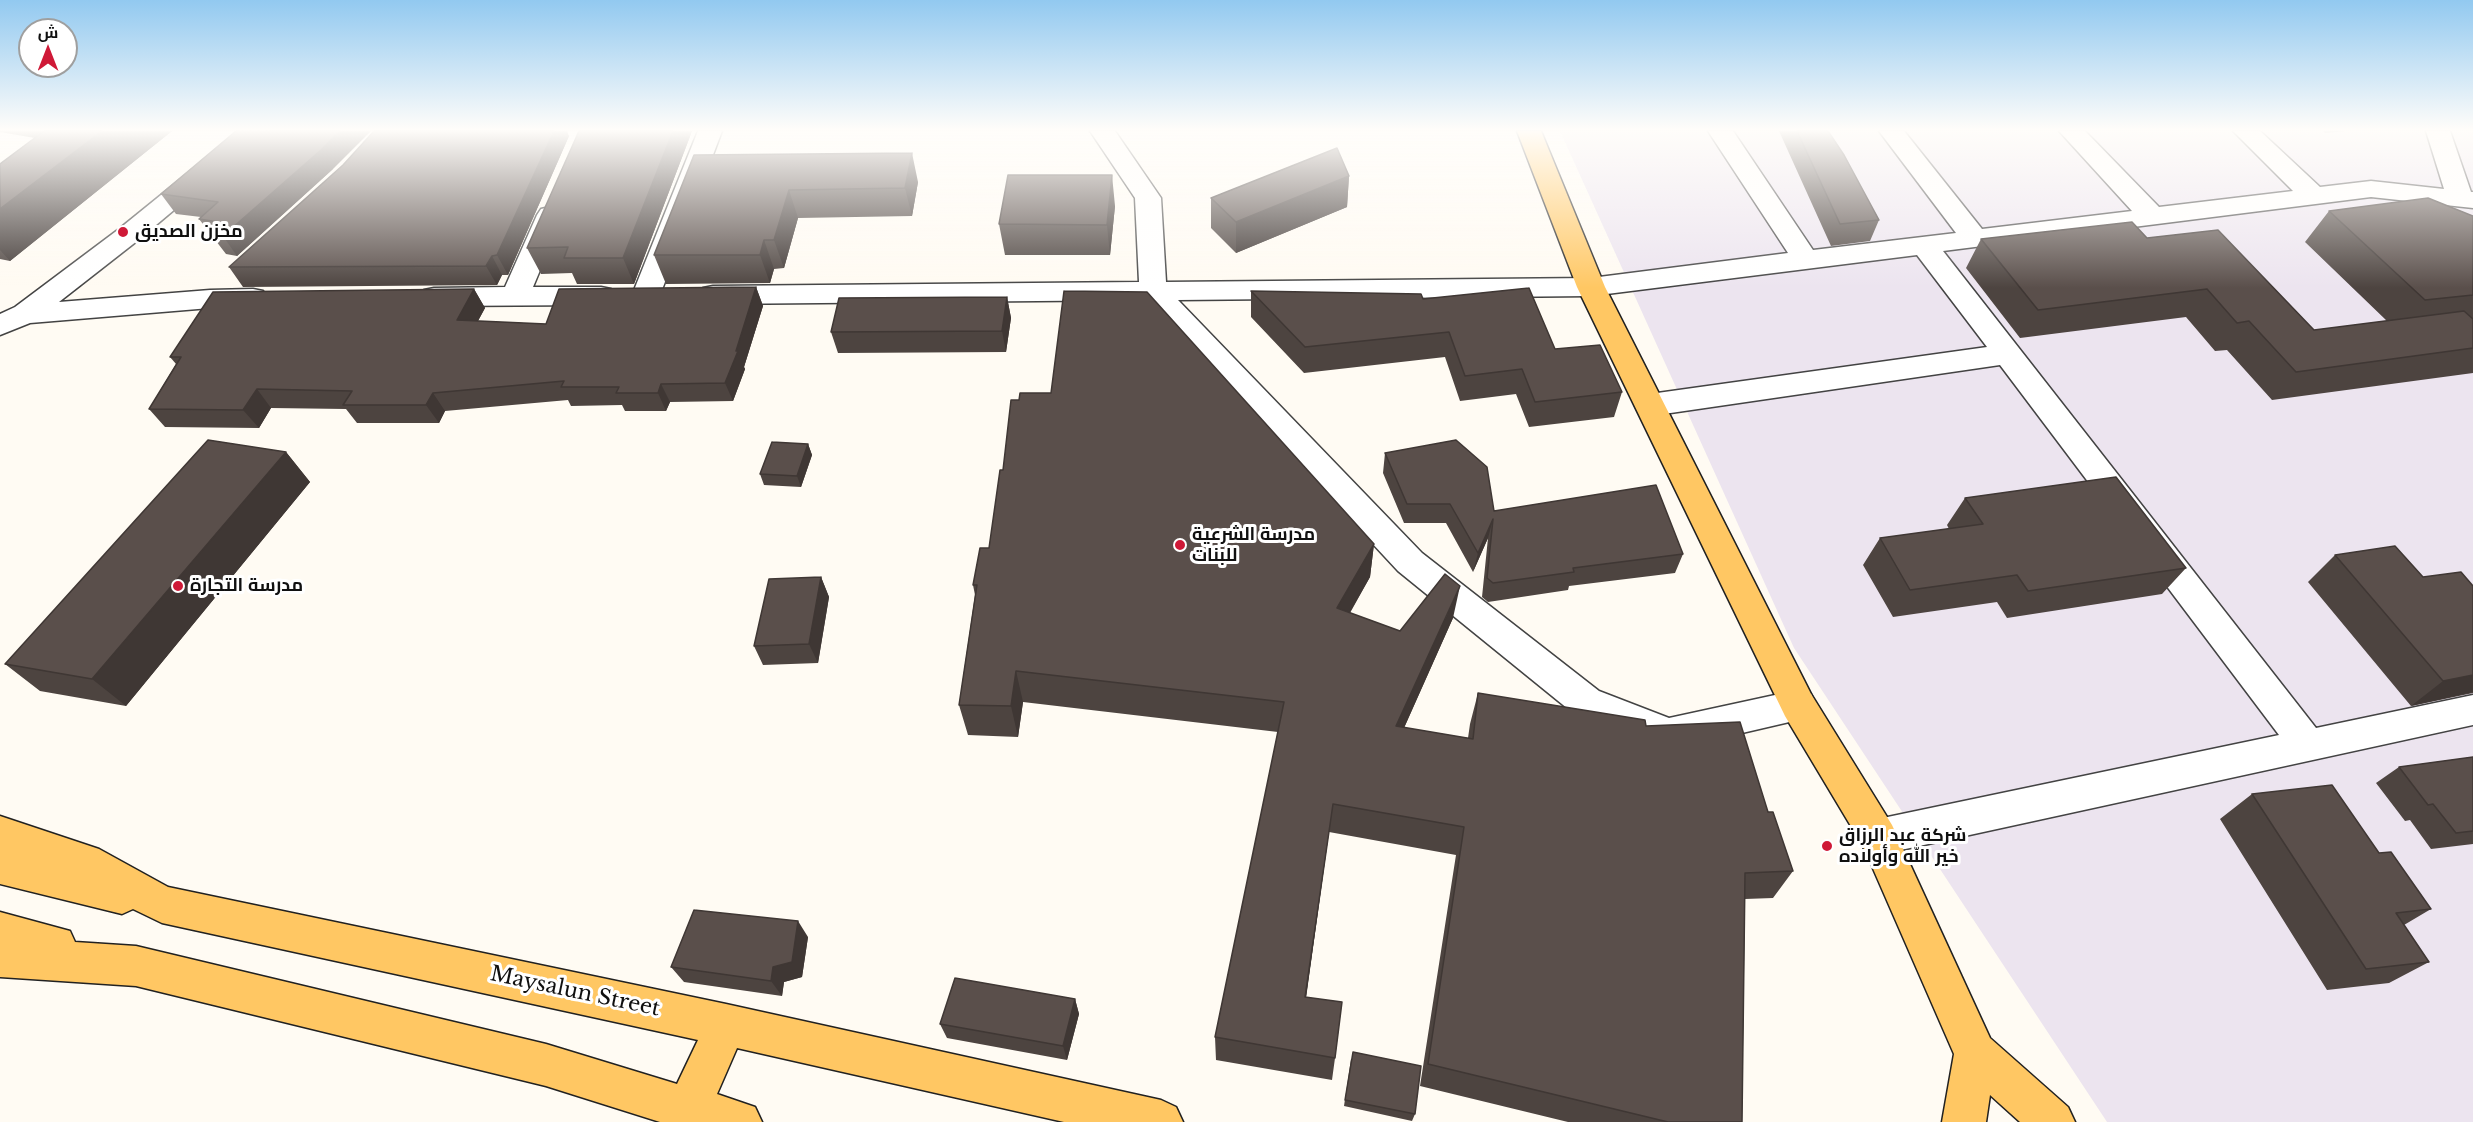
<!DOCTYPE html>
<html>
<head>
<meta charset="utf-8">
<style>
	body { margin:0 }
	#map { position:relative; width:2473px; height:1122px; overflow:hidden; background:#fffbf3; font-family:"Libre Baskerville",Cairo,serif }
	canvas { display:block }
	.north { position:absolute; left:18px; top:18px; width:60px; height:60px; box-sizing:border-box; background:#fff; border:2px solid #9f9f9f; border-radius:50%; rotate:0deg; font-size:16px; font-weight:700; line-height:24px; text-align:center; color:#101010 }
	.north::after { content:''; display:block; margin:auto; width:21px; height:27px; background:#cf1937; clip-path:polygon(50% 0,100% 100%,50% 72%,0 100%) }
</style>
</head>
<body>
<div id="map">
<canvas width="2473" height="1122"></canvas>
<div class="north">ش</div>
</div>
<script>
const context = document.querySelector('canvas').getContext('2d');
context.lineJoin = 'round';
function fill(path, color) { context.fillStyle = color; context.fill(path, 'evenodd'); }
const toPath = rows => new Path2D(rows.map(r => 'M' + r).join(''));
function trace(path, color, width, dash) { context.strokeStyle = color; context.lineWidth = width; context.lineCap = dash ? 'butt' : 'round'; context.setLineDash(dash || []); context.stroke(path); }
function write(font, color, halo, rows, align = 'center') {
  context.font = font + ' "Libre Baskerville",Cairo,serif'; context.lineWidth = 6; context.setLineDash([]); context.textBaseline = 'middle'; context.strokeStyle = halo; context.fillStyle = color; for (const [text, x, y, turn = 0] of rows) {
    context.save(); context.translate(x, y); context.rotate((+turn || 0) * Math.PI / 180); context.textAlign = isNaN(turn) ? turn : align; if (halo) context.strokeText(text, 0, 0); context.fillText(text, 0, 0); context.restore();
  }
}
fill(toPath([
	[1560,131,2473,131,2473,1122,2107,1122,1794,648]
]), '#ece4ef');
const minor = toPath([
	[240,131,268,131,137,241,59,302,210,290,253,289,263,291,267,298,263,305,253,307,210,308,30,323,0,335,0,314,15,307,119,229,240,131],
	[698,131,722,131,660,295,656,302,646,304,636,302,632,295,698,131],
	[1090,131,1115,131,1161,198,1166,282,1591,278,1788,253,1708,131,1733,131,1813,250,1956,233,1879,131,1904,131,1982,229,2132,211,2059,131,2085,131,2159,207,2293,191,2233,131,2260,131,2320,187,2371,181,2444,189,2426,131,2450,131,2471,192,2473,192,2473,208,2371,197,1943,251,2316,728,2473,695,2473,725,1878,855,1864,849,1859,837,1864,825,1878,819,2279,735,2000,365,1650,416,1639,413,1635,405,1639,397,1650,394,1987,347,1917,255,1591,296,1178,300,1422,553,1599,691,1669,718,1798,690,1811,694,1816,705,1811,716,1798,720,1669,750,1573,713,1398,571,1146,300,713,304,703,302,699,295,703,288,713,286,1139,282,1135,198,1090,131],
	[550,207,559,209,563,215,533,287,601,287,611,289,615,296,611,303,601,305,434,306,424,304,420,297,424,290,434,288,505,287,537,215,541,209,550,207]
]);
const major = toPath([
	[1517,131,1541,131,1605,287,1811,694,1892,825,1990,1038,2068,1107,2075,1122,2020,1122,1990,1095,1986,1122,1942,1122,1954,1054,1864,848,1785,716,1577,287,1517,131],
	[0,816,99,849,168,887,726,1004,1161,1100,1176,1107,1183,1122,1064,1122,737,1048,717,1094,755,1107,762,1122,660,1122,546,1086,136,986,0,977,0,912,70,931,75,942,136,946,546,1044,677,1084,698,1040,162,923,133,909,122,914,0,884,0,816]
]);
trace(minor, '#434343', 3);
trace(major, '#212121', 3);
fill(minor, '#fff');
fill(major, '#ffc763');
fill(toPath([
	[0,131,172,131,10,261,0,259,0,164,35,138,0,132],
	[579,131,692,131,634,284,577,284,572,273,541,274,527,248],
	[1779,131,1828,131,1879,220,1870,241,1831,246],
	[2323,131,2345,131,2325,133],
	[569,136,508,275,502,275,497,285,243,287,229,267],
	[694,155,918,182,912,216,798,218,784,268,774,269,770,283,666,284,654,255],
	[333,169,237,256,226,254,199,219,201,217,176,214,161,194],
	[1349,176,1347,207,1236,253,1211,228,1211,198],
	[1115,206,1110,255,1005,255,999,224],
	[2329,211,2473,216,2473,373,2272,400,2227,350,2215,351,2186,317,2020,338,1966,268,1981,239,2147,238,2314,330,2387,321,2305,242],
	[756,287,763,306,744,367,745,369,733,401,670,402,666,411,625,411,622,405,571,406,568,400,445,411,439,423,357,423,346,409,271,408,259,428,165,427,149,409,176,364,170,357,474,289,485,308,478,321,546,324],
	[1251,291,1423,299,1555,349,1622,392,1614,417,1529,427,1516,394,1460,401,1445,357,1304,373,1251,317],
	[1007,297,1011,318,1006,352,838,353,831,332],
	[1019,400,1374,544,1370,577,1350,613,1400,631,1453,618,1404,728,1468,738,1470,724,1478,693,1646,726,1768,812,1793,871,1773,898,1745,899,1742,1122,1568,1122,1420,1086,1456,855,1329,832,1306,997,1335,1058,1332,1080,1216,1060,1215,1037,1278,732,1023,702,1018,737,968,735,959,705,975,595,973,585,989,548,1003,470],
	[808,444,812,455,801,487,764,485,760,474],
	[286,452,310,482,126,706,40,691,5,664],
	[1385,453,1494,511,1683,554,1675,573,1569,586,1568,590,1488,602,1482,597,1488,538,1473,572,1446,523,1404,523,1383,473],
	[1965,498,2186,568,2162,594,2007,618,1997,602,1893,617,1863,565,1880,538,1949,529,1947,525],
	[2335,555,2423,577,2473,586,2473,693,2411,706,2308,582],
	[821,577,829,597,818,663,763,665,754,646],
	[2473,757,2473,844,2431,849,2410,820,2405,821,2376,783,2399,767],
	[2252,794,2379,853,2431,909,2404,925,2429,962,2389,983,2327,990,2220,819],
	[808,937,802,977,784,982,782,996,684,982,671,967],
	[1075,999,1079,1014,1067,1060,947,1038,940,1024],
	[1351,1059,1415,1114,1412,1121,1344,1106]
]), '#4d4440');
fill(toPath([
	[102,131,172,131,10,261,0,250,0,209],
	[340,131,371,131,333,169,237,256,223,236],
	[554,131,567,131,569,136,508,275,497,255],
	[673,131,692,131,634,284,623,258],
	[912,153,918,182,912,216,905,188],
	[1112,175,1115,206,1110,255,1107,225],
	[1349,176,1347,207,1236,253,1236,222],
	[789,190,798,218,784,268,774,240],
	[764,240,774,269,770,283,760,255],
	[492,256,502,275,497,285,486,266],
	[756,287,763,306,744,367,745,369,733,401,725,383],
	[474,289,485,308,468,339,457,320],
	[1007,297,1011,318,1006,352,1002,331],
	[661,384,670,402,666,411,658,393],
	[257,389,271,408,259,428,243,410],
	[433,393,445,411,439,423,426,405],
	[808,444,812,455,801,487,797,476],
	[286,452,310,482,126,706,92,679],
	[1493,519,1488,538,1473,572,1478,553],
	[1374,544,1370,577,1334,640,1337,608],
	[821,577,829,597,818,663,809,644],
	[1460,586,1453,618,1391,757,1396,726],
	[1016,671,1023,702,1018,737,1011,706],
	[2473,675,2473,692,2411,706,2443,681],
	[1333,804,1329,832,1303,1020,1305,997],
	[798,921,808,937,802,977,784,982,782,996,771,981,773,967],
	[1075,999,1079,1014,1067,1060,1063,1046]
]), '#3f3734');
const building = toPath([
	[44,131,102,131,0,209,0,164,44,131],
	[236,131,340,131,321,150,223,236,212,235,225,223,199,219,218,202,161,194,236,131],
	[374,131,554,131,497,255,492,256,486,266,229,267,343,165,374,131],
	[579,131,673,131,623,258,564,258,568,247,527,248,579,131],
	[1797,131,1828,131,1844,155,1879,220,1840,224,1797,131],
	[1337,148,1349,176,1236,222,1211,198,1337,148],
	[912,153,905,188,789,190,774,240,764,240,760,255,654,255,694,155,912,153],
	[1008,175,1112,175,1107,225,999,224,1008,175],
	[2428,198,2473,216,2473,295,2425,300,2329,211,2428,198],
	[2132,222,2147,238,2218,230,2314,330,2464,311,2473,319,2473,348,2296,372,2249,321,2237,323,2207,289,2038,310,1981,239,2132,222],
	[756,287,736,351,738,351,725,383,661,384,658,393,616,393,619,387,561,387,564,381,433,393,426,405,343,405,352,391,257,389,243,410,149,409,181,357,170,357,213,292,474,289,457,320,546,324,559,289,756,287],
	[1529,288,1555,349,1600,345,1622,392,1535,402,1522,369,1465,376,1449,332,1305,347,1251,291,1421,294,1423,299,1529,288],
	[1064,291,1147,292,1374,544,1337,608,1400,631,1445,574,1460,586,1396,726,1473,739,1478,693,1645,720,1646,726,1740,722,1768,812,1773,812,1793,871,1745,873,1742,1122,1668,1122,1428,1064,1464,827,1333,804,1305,997,1342,1002,1335,1058,1215,1037,1284,702,1016,671,1011,706,959,705,977,585,973,585,980,548,989,548,1000,470,1003,470,1011,400,1019,400,1020,393,1051,393,1064,291],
	[1007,297,1002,331,831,332,839,298,1007,297],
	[208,440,286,452,92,679,5,664,208,440],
	[1456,440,1487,467,1494,511,1656,485,1683,554,1573,568,1574,572,1493,583,1487,578,1493,519,1478,553,1450,504,1407,504,1385,453,1456,440],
	[772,442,808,444,797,476,760,474,772,442],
	[2116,477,2186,568,2028,591,2017,575,1910,590,1880,538,1983,524,1965,498,2116,477],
	[2395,546,2423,577,2461,572,2473,586,2473,675,2443,681,2335,555,2395,546],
	[821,577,809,644,754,646,769,579,821,577],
	[2473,757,2473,831,2456,833,2433,804,2428,805,2399,767,2473,757],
	[2332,785,2379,853,2391,852,2431,909,2396,913,2429,962,2366,969,2252,794,2332,785],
	[694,910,798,921,792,962,773,967,771,981,671,967,694,910],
	[955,978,1075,999,1063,1046,940,1024,955,978],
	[1353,1052,1421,1066,1415,1114,1345,1100,1353,1052]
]);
fill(building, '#5a4f4b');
trace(building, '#3f3734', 1.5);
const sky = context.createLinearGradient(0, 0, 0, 288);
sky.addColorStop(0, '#92c9f0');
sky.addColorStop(0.45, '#fffdfa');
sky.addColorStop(1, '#fffdfa00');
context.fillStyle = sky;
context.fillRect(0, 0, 2473, 288);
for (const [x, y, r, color] of [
	[123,232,6,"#cf1937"],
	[1180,545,6,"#cf1937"],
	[178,586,6,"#cf1937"],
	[1827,846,6,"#cf1937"]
]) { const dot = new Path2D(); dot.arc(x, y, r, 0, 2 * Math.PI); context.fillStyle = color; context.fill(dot); trace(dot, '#fff', 2); }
write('bold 18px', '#101010', '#fff', [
	["مخزن الصديق",135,232],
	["مدرسة الشرعية",1192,535],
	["للبنات",1192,556],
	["مدرسة التجارة",190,586],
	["شركة عبد الرزاق",1839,836],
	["خير الله وأولاده",1839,857]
], 'left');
write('21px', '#101010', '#fff', [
	["Maysalun Street",575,992,12]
]);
</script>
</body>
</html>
